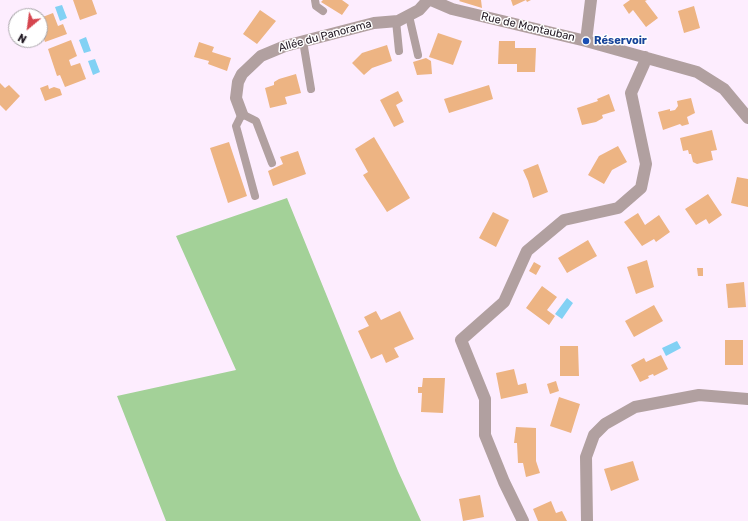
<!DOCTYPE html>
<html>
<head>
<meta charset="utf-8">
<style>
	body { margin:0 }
	#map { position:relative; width:748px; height:521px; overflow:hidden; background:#fdedfe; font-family:Rubik,sans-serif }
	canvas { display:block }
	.north { position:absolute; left:8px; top:8px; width:40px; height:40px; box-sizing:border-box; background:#fff; border:1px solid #a6a3a7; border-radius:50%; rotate:209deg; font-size:11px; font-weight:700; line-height:16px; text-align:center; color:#211822 }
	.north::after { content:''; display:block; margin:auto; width:14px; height:18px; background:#d5454e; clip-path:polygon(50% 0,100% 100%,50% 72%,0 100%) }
</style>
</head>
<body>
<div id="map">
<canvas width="748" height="521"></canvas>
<div class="north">N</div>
</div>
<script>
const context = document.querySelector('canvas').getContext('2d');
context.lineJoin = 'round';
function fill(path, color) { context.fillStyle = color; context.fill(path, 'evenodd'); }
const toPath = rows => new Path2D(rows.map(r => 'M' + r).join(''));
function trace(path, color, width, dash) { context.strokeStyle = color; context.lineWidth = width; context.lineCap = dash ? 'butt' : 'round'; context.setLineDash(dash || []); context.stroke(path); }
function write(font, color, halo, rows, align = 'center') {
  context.font = font + ' Rubik,sans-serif'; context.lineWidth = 3; context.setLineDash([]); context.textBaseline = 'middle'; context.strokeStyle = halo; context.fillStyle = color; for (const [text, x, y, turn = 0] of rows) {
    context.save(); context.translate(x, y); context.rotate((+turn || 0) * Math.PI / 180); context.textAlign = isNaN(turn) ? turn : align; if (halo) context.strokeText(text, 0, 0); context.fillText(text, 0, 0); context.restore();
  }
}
fill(toPath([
	[287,198,398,471,421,521,166,521,117,396,236,370,176,236]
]), '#a3d198');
fill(toPath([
	[62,5,67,18,60,21,55,7],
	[86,37,91,51,84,53,79,40],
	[95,59,100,72,93,75,88,61],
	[567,298,573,303,562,319,555,314],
	[677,341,681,348,666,356,662,348]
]), '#82d1f4');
fill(toPath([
	[73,0,92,0,97,14,80,20],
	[323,0,342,0,349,5,342,15,321,2],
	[481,0,482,8,459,1,460,0],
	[511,0,531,0,527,2,526,0,513,6],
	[630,0,647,0,645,1,658,18,646,27,633,10,629,14,623,5],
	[694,6,700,28,684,33,678,11],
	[260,10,276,21,257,44,243,34],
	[53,13,58,26,63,24,67,34,45,42,40,28,41,25,40,18],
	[438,33,462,41,453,65,429,57],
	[71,40,77,56,69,60,71,66,80,63,86,79,65,87,60,75,57,76,48,49],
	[499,41,515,41,515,48,536,48,535,72,517,72,517,64,498,64],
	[199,42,214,47,212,52,231,58,227,71,208,64,209,61,194,57],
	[387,45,392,61,372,68,364,75,352,63,362,53],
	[426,58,431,61,432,74,417,75,413,62],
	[296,74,301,93,285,97,287,104,270,108,265,88,274,85,274,82,279,79],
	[0,83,5,88,9,85,20,96,6,111,0,105],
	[48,85,49,89,54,87,60,89,62,95,45,101,40,88],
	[489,85,493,99,449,113,444,99],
	[398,91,403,101,396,105,404,122,394,127,380,100],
	[609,94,615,111,602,115,603,118,596,122,582,125,577,108,598,101,597,99],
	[691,98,695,113,687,117,689,124,682,126,680,124,663,130,658,112,670,109,670,111,675,110,678,106,677,101],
	[712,130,717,150,711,151,713,160,697,164,693,162,691,154,689,154,688,150,683,151,680,138],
	[374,137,410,198,387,212,363,175,368,172,355,149],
	[229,142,247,196,228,203,210,148],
	[618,146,627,162,612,170,604,184,588,175,599,156],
	[298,151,306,174,273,186,268,171,283,164,280,157],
	[538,164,548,192,533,198,528,181,523,170],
	[737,177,748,179,748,207,731,203],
	[708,194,722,215,709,224,706,219,696,225,685,209],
	[493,212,509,220,496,247,479,238],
	[638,213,645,225,659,215,670,232,656,242,654,239,642,246,624,222],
	[588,240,597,256,567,273,558,258],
	[647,260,654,287,636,294,627,267],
	[534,262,541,266,536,275,529,271],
	[697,268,703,268,703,276,698,276],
	[744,282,746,307,728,308,726,284],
	[542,286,557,297,547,310,555,316,549,325,526,308],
	[654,305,663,321,634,337,625,321],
	[376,311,381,320,400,311,414,339,394,348,399,357,386,363,382,354,371,359,358,331,369,326,364,317],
	[725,340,743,340,743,365,725,365],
	[560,346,578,346,579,376,560,376],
	[661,355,668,369,654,376,653,374,648,376,649,378,640,382,631,365,644,358,646,362],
	[514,369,518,385,526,383,528,393,501,399,496,373],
	[423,378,445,378,443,413,421,412,422,393,418,393,418,387,422,387],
	[556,381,559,391,550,394,547,384],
	[559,397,580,404,571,433,550,426],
	[516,427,536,428,536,461,540,473,526,477,523,463,518,463,517,443,514,443],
	[633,461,639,480,611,491,604,469],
	[480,495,484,517,463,521,459,499],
	[551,501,556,513,562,511,567,521,538,521,533,509]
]), '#edb483');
trace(toPath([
	[315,0,316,6,323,11],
	[409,16,418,55],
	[396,21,399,51],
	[303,41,311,89],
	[255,196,236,126,242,114,256,121,272,163]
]), '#b1a0a0', 8);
trace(toPath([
	[431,0,452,9,586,41,697,72,724,89,748,118],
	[586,41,591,0],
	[242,114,236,98,238,82,242,74,261,56,285,46,374,23,398,21,419,10,428,0],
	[523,521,504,482,485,435,485,399,461,340,504,302,527,251,564,220,618,208,641,188,646,164,631,93,644,64,645,57],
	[587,521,586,457,594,435,605,424,635,407,699,395,748,399]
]), '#b1a0a0', 12);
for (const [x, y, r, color] of [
	[586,41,4,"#1a4fb4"]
]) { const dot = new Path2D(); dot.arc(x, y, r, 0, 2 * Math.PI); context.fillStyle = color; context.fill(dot); trace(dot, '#fff', 1.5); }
write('11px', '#211822', '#fff', [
	["Rue de Montauban",528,27,13],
	["Allée du Panorama",325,36,-15]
]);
write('bold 11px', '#164399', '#fff', [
	["Réservoir",594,41]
], 'left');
</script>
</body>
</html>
